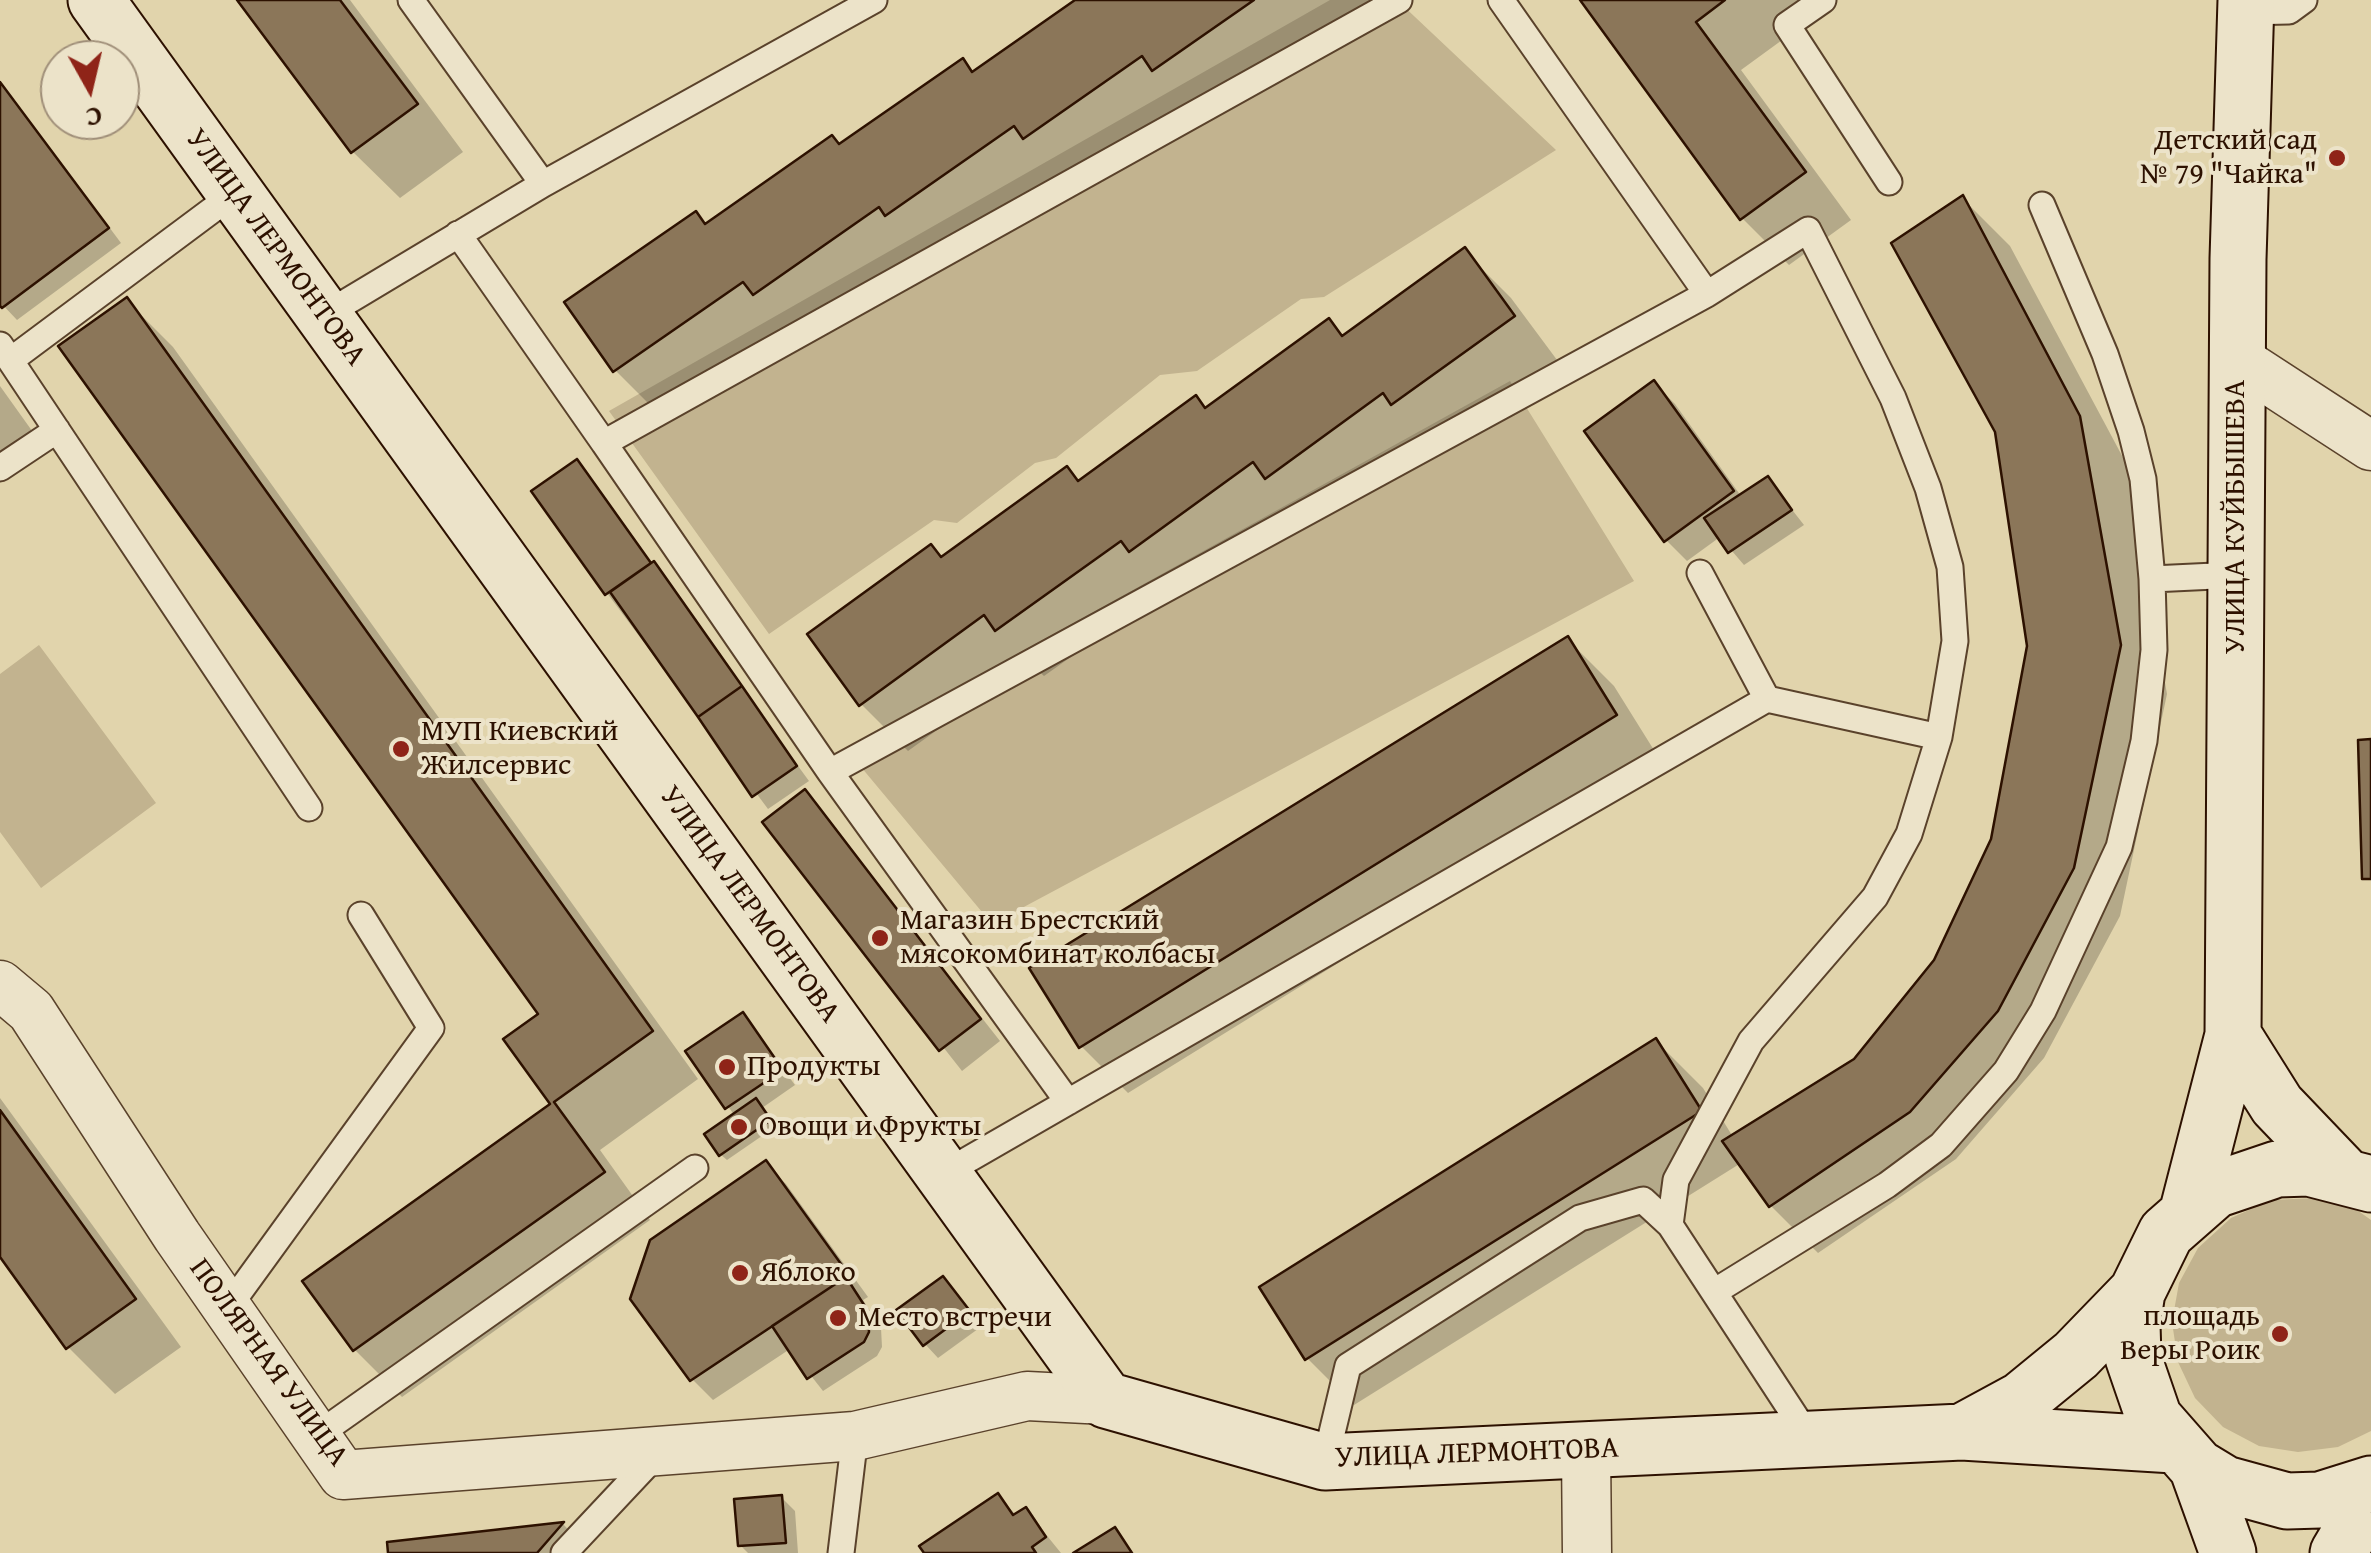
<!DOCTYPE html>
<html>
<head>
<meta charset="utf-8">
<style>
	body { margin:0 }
	#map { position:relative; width:2371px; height:1553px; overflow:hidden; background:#e1d4ac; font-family:"Gentium Book Plus",serif }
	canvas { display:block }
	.north { position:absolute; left:40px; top:40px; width:100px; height:100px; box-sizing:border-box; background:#ece3c9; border:2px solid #a08f79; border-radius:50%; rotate:172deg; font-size:28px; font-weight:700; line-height:40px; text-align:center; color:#2d1100 }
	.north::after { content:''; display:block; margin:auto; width:35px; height:45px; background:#8f2418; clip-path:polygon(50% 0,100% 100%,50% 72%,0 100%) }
</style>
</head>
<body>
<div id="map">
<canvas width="2371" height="1553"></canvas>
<div class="north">С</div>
</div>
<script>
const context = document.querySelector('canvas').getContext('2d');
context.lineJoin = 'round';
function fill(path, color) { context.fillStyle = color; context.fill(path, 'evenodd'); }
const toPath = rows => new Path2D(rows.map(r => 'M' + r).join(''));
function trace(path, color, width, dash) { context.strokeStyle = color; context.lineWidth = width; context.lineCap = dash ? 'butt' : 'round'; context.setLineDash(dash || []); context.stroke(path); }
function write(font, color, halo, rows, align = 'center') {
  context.font = font + ' "Gentium Book Plus",serif'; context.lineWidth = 8; context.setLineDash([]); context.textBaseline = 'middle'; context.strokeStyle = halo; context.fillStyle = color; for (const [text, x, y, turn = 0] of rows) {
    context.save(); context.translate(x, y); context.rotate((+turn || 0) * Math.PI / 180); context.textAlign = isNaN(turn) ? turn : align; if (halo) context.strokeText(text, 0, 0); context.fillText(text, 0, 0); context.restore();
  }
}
fill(toPath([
	[1330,0,1397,0,1556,150,1324,297,1301,299,1197,371,1160,375,1056,458,1035,463,957,523,934,520,769,634,609,411],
	[1510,381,1634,581,992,924,846,749],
	[39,645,156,803,41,888,0,832,0,674],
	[2315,1198,2357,1210,2371,1220,2371,1431,2338,1447,2298,1452,2259,1446,2223,1427,2195,1398,2178,1362,2172,1322,2179,1283,2198,1248,2231,1218,2271,1200]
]), '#c2b38f');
fill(toPath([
	[240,0,350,0,463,152,400,198,353,152],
	[1079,0,1394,0,1072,184,1061,173,934,261,662,417,615,370,695,214,707,226,840,146,962,61,974,73],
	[1583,0,1837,0,1741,70,1851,220,1789,265,1742,218],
	[0,81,121,243,17,320,0,302],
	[1963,199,2010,246,2127,465,2167,694,2120,916,2044,1058,1956,1159,1818,1253,1771,1206,1741,1163,1354,1405,1307,1358,1656,1041,1703,1088,1733,1137,1856,1061,1936,961,1993,840,2030,646],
	[1464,251,1511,298,1560,364,1430,440,1313,524,1299,509,1177,597,1168,588,1044,676,1030,663,908,751,861,704,942,559,1066,469,1080,482,1196,399,1207,410,1329,322,1345,337],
	[126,300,173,347,698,1079,600,1150,650,1220,402,1397,355,1350,306,1281,553,1104,542,1015],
	[1654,383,1675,404,1741,496,1768,479,1804,525,1744,565,1720,537,1687,561,1666,540],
	[0,386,40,442,0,471],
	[576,462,809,781,768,809,607,593],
	[1567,639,1614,686,1662,763,1128,1093,1081,1046],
	[805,793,1000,1041,962,1071,766,822],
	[743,1015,795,1085,762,1108,775,1127,727,1160,720,1154,735,1116,689,1052],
	[0,1098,181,1347,115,1394,68,1347,0,1253],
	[765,1163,786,1184,868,1297,863,1300,881,1328,882,1347,877,1356,823,1391,790,1349,713,1400,692,1379],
	[943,1279,982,1326,938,1358,925,1344],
	[998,1496,1017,1516,1026,1510,1061,1553,927,1553],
	[781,1497,795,1511,798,1553,748,1553,740,1545],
	[563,1524,583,1545,576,1553,391,1553,390,1544]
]), '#0003');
const building = toPath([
	[237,0,340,0,418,104,351,153,237,0],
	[1075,0,1254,0,1152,71,1142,56,1023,139,1014,126,885,216,879,207,753,295,743,282,613,372,564,302,696,211,705,224,832,135,839,144,963,58,972,72,1075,0],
	[1580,0,1725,0,1696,22,1806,172,1740,220,1580,0],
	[0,82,109,228,2,308,0,306,0,82],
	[1963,195,2080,416,2121,645,2074,868,1998,1011,1910,1112,1769,1207,1722,1141,1854,1059,1934,960,1991,839,2027,646,1995,432,1891,243,1963,195],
	[1465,247,1515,316,1391,405,1383,393,1265,479,1253,462,1129,552,1121,541,995,631,984,615,859,706,807,634,931,544,941,557,1067,466,1078,481,1196,395,1205,408,1329,318,1342,336,1465,247],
	[127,297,653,1031,554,1102,605,1172,353,1351,302,1281,550,1104,503,1039,538,1014,58,346,127,297],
	[1654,380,1734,491,1664,542,1584,431,1654,380],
	[577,459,651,563,605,595,531,491,577,459],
	[1768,476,1792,510,1728,553,1704,518,1768,476],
	[654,561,742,686,698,717,610,592,654,561],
	[1568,636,1617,715,1079,1048,1029,968,1568,636],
	[742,686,797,766,752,797,698,717,742,686],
	[2371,739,2371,879,2362,879,2358,740,2371,739],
	[805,789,981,1019,939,1051,762,822,805,789],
	[743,1012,783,1070,725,1109,685,1051,743,1012],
	[1656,1038,1702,1111,1305,1360,1259,1287,1656,1038],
	[756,1098,771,1120,719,1156,704,1134,756,1098],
	[0,1110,136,1299,66,1349,0,1257,0,1110],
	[766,1160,849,1275,690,1381,630,1299,650,1240,766,1160],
	[943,1276,970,1311,923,1346,896,1310,943,1276],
	[846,1277,868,1311,869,1332,864,1342,807,1379,772,1326,846,1277],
	[998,1493,1013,1515,1026,1507,1046,1537,1032,1547,1036,1553,924,1553,919,1546,998,1493],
	[782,1495,786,1543,738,1546,734,1499,782,1495],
	[564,1522,537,1553,388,1553,387,1542,564,1522],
	[1115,1527,1132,1553,1073,1553,1115,1527]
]);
fill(building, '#8b7659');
trace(building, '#2d1100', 2.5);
const service = toPath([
	[411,0,543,184],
	[1823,0,1787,25,1889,182],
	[2246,12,2289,11,2304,0],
	[2042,205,2105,354,2131,431,2143,479,2152,579,2236,575],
	[458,234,604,443,1399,0],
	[1707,294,1808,230,1893,398,1928,488,1950,567,1955,641,1939,737,1909,834,1875,897,1751,1041,1676,1180,1670,1225,1810,1439],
	[323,316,543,184,874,0],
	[0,345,309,808],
	[11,360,235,193],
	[604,443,830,772,1068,1102],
	[0,468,57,430],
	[1767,699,1939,737],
	[830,772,1707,294,1501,0],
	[943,1174,1767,699,1700,573],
	[1714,1292,1887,1185,1941,1145,2006,1071,2043,1011,2119,847,2144,741,2154,650,2152,579],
	[227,1309,431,1028,361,915],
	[316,1436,695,1168],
	[1325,1462,1348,1366,1580,1218,1643,1200,1670,1225],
	[564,1553,656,1455],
	[841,1553,855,1436]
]);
const minor = toPath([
	[2237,359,2371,446],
	[0,985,31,1011,177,1236,343,1475,855,1436,1027,1396,1106,1400],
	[1586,1450,1587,1553]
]);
const secondary = toPath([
	[96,0,1106,1400,1325,1462,1962,1432,2174,1445],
	[2233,1035,2277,1105,2342,1173],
	[2371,1184,2309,1168,2277,1169,2215,1190,2166,1233,2137,1292,2132,1324,2133,1357,2154,1418,2197,1467,2225,1484,2287,1501,2320,1500,2371,1484],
	[2188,1210,2233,1035,2238,259,2246,0],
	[1962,1432,2021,1400,2076,1355,2137,1292],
	[2197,1467,2228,1553],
	[2338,1553,2371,1497]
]);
trace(service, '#5a422b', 29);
trace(minor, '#5a422b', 51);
trace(secondary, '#2d1100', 59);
trace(service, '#ece3c9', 25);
trace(minor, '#ece3c9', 48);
trace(secondary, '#ece3c9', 55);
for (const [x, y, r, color] of [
	[2337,158,10,"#8f2418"],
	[401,749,10,"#8f2418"],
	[880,938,10,"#8f2418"],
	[727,1067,10,"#8f2418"],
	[739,1127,10,"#8f2418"],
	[740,1273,10,"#8f2418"],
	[838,1318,10,"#8f2418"],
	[2280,1334,10,"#8f2418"]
]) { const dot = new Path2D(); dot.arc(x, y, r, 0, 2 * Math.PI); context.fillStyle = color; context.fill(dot); trace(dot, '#ece3c9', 4); }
write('30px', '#2d1100', '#ece3c9', [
	["Детский сад",2317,141,"right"],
	["№ 79 \"Чайка\"",2317,175,"right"],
	["МУП Киевский",421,732],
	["Жилсервис",421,766],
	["Магазин Брестский",900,921],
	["мясокомбинат колбасы",900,955],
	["Продукты",747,1067],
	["Овощи и Фрукты",759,1127],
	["Яблоко",760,1273],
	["площадь",2260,1317,"right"],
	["Веры Роик",2260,1351,"right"],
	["Место встречи",858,1318]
], 'left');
write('30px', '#2d1100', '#ece3c9', [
	["УЛИЦА ЛЕРМОНТОВА",275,248,54],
	["УЛИЦА КУЙБЫШЕВА",2236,517,-90],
	["УЛИЦА ЛЕРМОНТОВА",749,905,54],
	["ПОЛЯРНАЯ УЛИЦА",268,1363,54],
	["УЛИЦА ЛЕРМОНТОВА",1477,1454,-2]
]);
</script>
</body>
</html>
